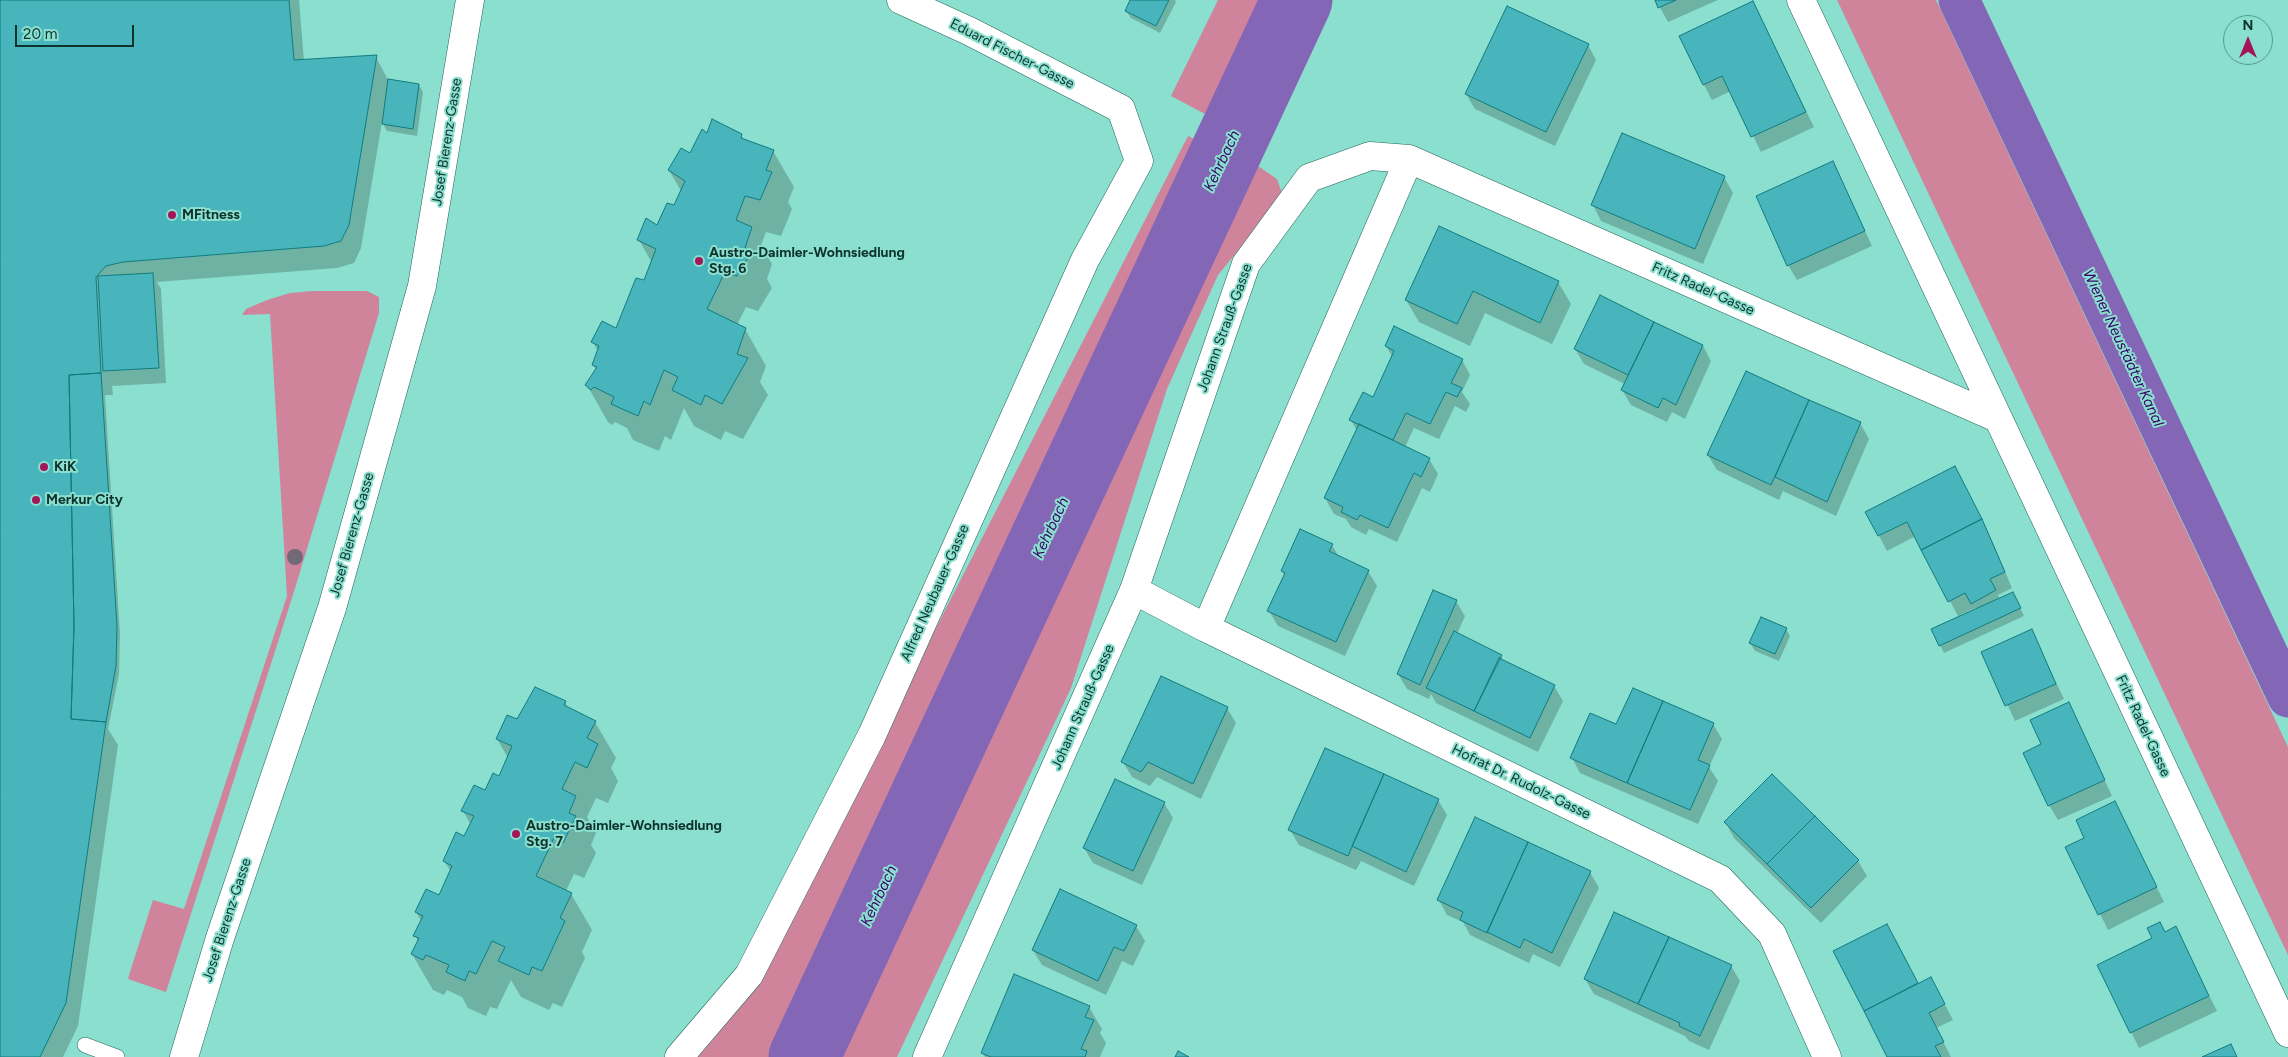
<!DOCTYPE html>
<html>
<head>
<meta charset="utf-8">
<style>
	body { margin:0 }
	#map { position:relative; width:2288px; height:1057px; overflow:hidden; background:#8adfce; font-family:Figtree,sans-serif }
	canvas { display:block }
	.north { position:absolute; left:2223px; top:15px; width:50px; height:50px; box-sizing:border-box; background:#8adfce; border:1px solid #589a8e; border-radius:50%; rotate:0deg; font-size:14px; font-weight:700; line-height:20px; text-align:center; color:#0e332d }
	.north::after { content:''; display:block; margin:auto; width:18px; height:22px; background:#a41559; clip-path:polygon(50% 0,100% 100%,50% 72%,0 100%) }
	.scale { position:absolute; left:15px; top:25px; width:119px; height:22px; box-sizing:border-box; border:2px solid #0e332d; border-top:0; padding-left:6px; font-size:15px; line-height:18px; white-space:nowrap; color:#0e332d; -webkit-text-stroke:4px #8adfce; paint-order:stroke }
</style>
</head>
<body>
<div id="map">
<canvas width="2288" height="1057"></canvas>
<div class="north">N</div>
<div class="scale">20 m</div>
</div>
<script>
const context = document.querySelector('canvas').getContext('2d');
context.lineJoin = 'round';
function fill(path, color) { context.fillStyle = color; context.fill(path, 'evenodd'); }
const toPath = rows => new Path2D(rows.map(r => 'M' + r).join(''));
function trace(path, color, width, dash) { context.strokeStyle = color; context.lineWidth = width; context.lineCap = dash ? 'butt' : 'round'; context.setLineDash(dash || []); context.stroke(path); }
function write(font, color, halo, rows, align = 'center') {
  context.font = font + ' Figtree,sans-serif'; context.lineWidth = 4; context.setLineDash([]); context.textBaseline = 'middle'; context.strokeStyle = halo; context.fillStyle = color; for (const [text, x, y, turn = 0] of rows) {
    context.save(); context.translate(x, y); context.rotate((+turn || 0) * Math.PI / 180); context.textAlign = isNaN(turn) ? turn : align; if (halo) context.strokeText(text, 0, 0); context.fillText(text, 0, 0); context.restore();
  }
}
fill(toPath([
	[1218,0,1261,0,1205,114,1171,96],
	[1837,0,1936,0,2288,747,2288,955],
	[1188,136,1214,149,781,1057,691,1057,754,983],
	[1255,164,1277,179,1283,196,1218,275,1167,389,1071,688,897,1057,836,1057],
	[313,291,367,291,379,297,379,313,292,598,166,992,128,979,130,972,153,900,184,909,287,596,270,314,242,315,246,309,267,300,290,293]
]), '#d0849c');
fill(toPath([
	[0,0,299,0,304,61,376,57,388,80,419,85,423,92,417,136,387,131,382,122,361,248,354,263,337,268,157,282,161,289,166,383,112,386,113,395,105,395,120,634,119,674,108,729,118,745,78,1026,63,1057,0,1057],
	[1132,0,1175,0,1176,2,1160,33,1131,18,1126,11],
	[1656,0,1718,0,1668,22],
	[1752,3,1814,127,1761,152,1731,91,1712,100,1704,85],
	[1588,45,1596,60,1555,146,1475,109,1466,94],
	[708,135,741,135,744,140,773,151,794,187,788,202,792,209,781,236,766,232,761,245,772,264,767,279,772,288,758,311,746,307,737,325,745,329,766,366,760,382,768,395,743,439,725,431,721,440,694,426,684,408,671,440,665,436,659,451,633,440,627,428,615,422,612,425,608,422,587,385,597,371,593,365,598,352,593,342,617,330,645,282,652,263,639,240,657,226,674,206,681,191,669,170,690,155],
	[1833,163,1872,246,1797,280,1788,265],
	[1724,177,1733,193,1703,264,1601,221,1593,205],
	[1440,228,1558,282,1571,304,1552,344,1485,313,1470,346,1419,322,1406,300],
	[1600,297,1703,346,1711,361,1685,419,1672,412,1667,422,1631,405,1622,390,1625,384,1584,364,1575,349],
	[1386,346,1462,360,1470,375,1462,392,1470,404,1466,412,1455,406,1439,439,1414,428,1405,447,1429,459,1438,474,1430,492,1422,488,1397,542,1369,529,1366,535,1351,527,1346,519,1334,514,1325,498,1357,431,1351,420,1373,399,1393,358],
	[1747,372,1860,423,1869,439,1836,516,1783,491,1779,500,1717,470,1708,455],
	[1963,483,1990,536,2012,588,1998,595,2000,599,2017,601,2024,616,1944,653,1940,645,1959,618,1916,536,1887,551,1879,536],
	[1975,608,1976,610,1961,617,1960,615],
	[1332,545,1339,557,1368,571,1377,586,1345,656,1278,626,1269,611,1285,576,1282,571],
	[1456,601,1465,616,1457,634,1501,656,1504,662,1554,686,1563,701,1538,752,1436,703,1431,694,1429,699,1407,689,1398,674],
	[1786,629,1790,636,1779,661,1755,651,1750,643],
	[2031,630,2064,699,2015,721,1983,652],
	[565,702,569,709,595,722,616,758,611,768,618,781,608,803,596,798,587,817,596,833,591,845,596,853,584,878,574,874,566,891,571,894,592,930,582,952,585,958,562,1007,553,1003,549,1010,521,997,511,980,497,1009,490,1007,486,1016,468,1008,462,997,447,990,444,995,433,990,412,954,418,942,415,935,421,921,416,912,440,896,451,872,444,861,465,838,471,825,463,811,499,778,508,758,497,739,517,721],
	[2069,704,2112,796,2058,820,2049,805,2043,745],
	[1227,708,1236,723,1201,799,1157,777,1150,786,1132,777,1123,762],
	[1713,724,1722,739,1709,767,1718,781,1698,824,1580,773,1572,758],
	[1438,800,1447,815,1414,886,1361,861,1356,870,1299,845,1290,830],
	[1164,803,1173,818,1142,885,1093,863,1084,848],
	[2115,803,2164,902,2108,930,2067,847,2086,838],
	[1726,823,1858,861,1867,876,1821,923,1734,838],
	[1590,872,1599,888,1560,967,1533,954,1529,963,1470,935,1463,922,1447,915,1439,900],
	[1136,926,1145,941,1133,966,1122,961,1106,995,1042,965,1033,950],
	[2175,928,2217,1011,2139,1048,2098,965],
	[1896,940,1918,984,1939,993,1953,1020,1936,1028,1951,1057,1889,1057,1834,951],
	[1731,966,1740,981,1709,1050,1689,1041,1685,1036,1594,994,1585,979],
	[1089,1007,1102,1029,1100,1033,1106,1043,1100,1057,985,1057,982,1052]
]), '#0003');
trace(toPath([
	[1959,0,2288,697]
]), '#8466b7', 41);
trace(toPath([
	[804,1057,1297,0]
]), '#8466b7', 71);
const building = toPath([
	[0,0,289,0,294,60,377,55,349,225,341,241,324,246,123,262,106,266,96,277,101,373,69,375,74,626,71,719,106,722,66,1003,40,1057,0,1057,0,0],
	[1130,0,1169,0,1156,26,1125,11,1130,0],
	[1655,0,1676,0,1658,8,1655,0],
	[1753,1,1806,112,1751,137,1722,76,1703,85,1679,36,1753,1],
	[1507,6,1589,44,1546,132,1465,94,1507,6],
	[388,79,419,84,413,129,382,124,388,79],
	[712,119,742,134,741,138,774,150,766,170,772,172,760,200,745,196,736,220,752,227,745,248,752,251,737,276,725,272,707,309,746,328,737,354,748,358,722,404,705,395,701,405,672,390,678,377,664,370,650,405,644,401,638,416,611,404,614,397,594,387,591,390,585,385,597,367,592,365,599,346,591,342,602,321,616,328,636,278,644,280,656,249,637,240,646,218,657,225,667,203,674,205,685,181,668,170,681,148,690,153,702,129,707,133,712,119],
	[1622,133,1725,176,1695,249,1591,205,1622,133],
	[1833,161,1865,231,1787,266,1756,196,1833,161],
	[1439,226,1559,281,1540,323,1473,291,1457,324,1405,300,1439,226],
	[153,273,159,368,103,371,98,276,153,273],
	[1600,295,1654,322,1628,375,1574,349,1600,295],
	[1654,322,1703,345,1676,405,1663,398,1658,408,1621,390,1654,322],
	[1394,326,1463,359,1451,383,1462,388,1457,397,1446,392,1430,424,1406,413,1393,440,1349,420,1363,392,1373,397,1394,351,1385,346,1394,326],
	[1746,371,1809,400,1771,485,1707,455,1746,371],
	[101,373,117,626,116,666,106,722,71,719,74,626,69,375,101,373],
	[1809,400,1861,422,1827,502,1775,477,1809,400],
	[1359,424,1430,458,1421,477,1414,473,1388,528,1360,515,1357,520,1341,512,1343,507,1324,498,1359,424],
	[1955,466,1982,519,1921,550,1907,522,1878,536,1865,512,1955,466],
	[1982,519,2005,572,1990,579,1996,590,1971,604,1965,593,1948,602,1921,550,1982,519],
	[1300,529,1333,544,1329,551,1369,570,1336,642,1267,611,1285,573,1281,571,1300,529],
	[1433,590,1457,600,1420,685,1397,674,1433,590],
	[2013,592,2021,608,1939,646,1931,629,2013,592],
	[1761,617,1787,628,1775,654,1749,643,1761,617],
	[2032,629,2056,684,2005,706,1981,652,2032,629],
	[1454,631,1502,655,1474,711,1426,688,1454,631],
	[1499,658,1555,685,1530,738,1474,711,1499,658],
	[1161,676,1228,707,1193,784,1148,762,1141,772,1121,762,1161,676],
	[535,687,566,701,564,705,596,721,587,738,598,744,587,768,575,762,562,789,576,796,569,813,576,816,563,843,554,838,536,876,572,893,560,918,565,921,542,971,532,967,529,975,498,961,505,947,492,941,476,974,469,971,465,981,446,972,449,965,426,955,423,960,411,954,419,938,413,936,423,916,415,912,426,889,439,895,452,866,443,861,456,832,464,836,474,816,461,811,474,785,485,790,493,773,499,776,512,746,496,739,507,715,517,719,535,687],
	[1633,688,1663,701,1627,783,1570,758,1590,713,1616,724,1633,688],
	[1663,701,1714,723,1698,760,1710,765,1690,810,1627,783,1663,701],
	[2069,702,2105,780,2048,806,2023,753,2041,744,2030,720,2069,702],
	[1325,748,1384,774,1348,856,1288,830,1325,748],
	[1384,774,1439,799,1406,872,1352,846,1384,774],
	[1772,774,1815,816,1767,864,1724,822,1772,774],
	[1115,779,1165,802,1133,871,1083,848,1115,779],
	[2115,801,2157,887,2098,915,2065,847,2084,838,2076,820,2115,801],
	[1815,816,1859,860,1811,908,1767,864,1815,816],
	[1475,817,1528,842,1487,933,1460,920,1463,912,1437,900,1475,817],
	[1528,842,1591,871,1552,953,1524,939,1520,948,1487,932,1528,842],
	[1060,889,1137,925,1124,951,1114,947,1098,981,1032,950,1060,889],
	[1614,912,1669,937,1638,1004,1584,979,1614,912],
	[2160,922,2165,932,2176,926,2209,996,2130,1033,2097,965,2152,938,2147,928,2160,922],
	[1887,924,1918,983,1864,1011,1833,951,1887,924],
	[1669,937,1732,965,1700,1036,1679,1026,1680,1023,1638,1004,1669,937],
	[1014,974,1090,1006,1085,1017,1094,1020,1081,1049,1087,1051,1085,1057,991,1057,981,1053,1014,974],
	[1931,977,1945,1004,1929,1013,1944,1042,1935,1046,1941,1057,1887,1057,1864,1011,1931,977],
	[2231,1044,2237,1057,2202,1057,2231,1044],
	[1178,1051,1189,1057,1175,1057,1178,1051]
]);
fill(building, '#47b5bb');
trace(building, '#117b80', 1);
const lane = toPath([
	[85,1045,117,1057]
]);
const street = toPath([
	[1801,0,2288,1033],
	[1134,590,1206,628,1720,879,1772,934,1827,1057],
	[1206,628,1409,159],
	[184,1057,220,938,332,608,422,286,470,0],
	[679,1057,749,975,872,735,1085,260,1139,161,1121,109,969,31,901,0],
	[927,1057,1134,590,1246,264,1309,178,1370,156,1409,159,1997,418]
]);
trace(lane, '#24675b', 16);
trace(street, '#24675b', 29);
trace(lane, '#fff', 15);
trace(street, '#fff', 28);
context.fillStyle = '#736878';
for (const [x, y] of [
	[295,557]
]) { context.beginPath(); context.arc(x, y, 8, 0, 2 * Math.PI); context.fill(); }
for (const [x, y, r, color] of [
	[172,215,5,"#a41559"],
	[699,261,5,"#a41559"],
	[44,467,5,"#a41559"],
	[36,500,5,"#a41559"],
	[516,834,5,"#a41559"]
]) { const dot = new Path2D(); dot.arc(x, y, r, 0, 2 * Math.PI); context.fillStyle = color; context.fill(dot); trace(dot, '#8adfce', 2); }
write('14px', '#0e332d', '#8adfce', [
	["Eduard Fischer-Gasse",1012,54,27],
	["Josef Bierenz-Gasse",447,142,-81],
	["Fritz Radel-Gasse",1703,289,24],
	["Johann Strauß-Gasse",1225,328,-70],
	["Josef Bierenz-Gasse",352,535,-74],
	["Alfred Neubauer-Gasse",935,593,-66],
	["Johann Strauß-Gasse",1083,707,-66],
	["Fritz Radel-Gasse",2143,726,65],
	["Hofrat Dr. Rudolz-Gasse",1521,782,26],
	["Josef Bierenz-Gasse",227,920,-72]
]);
write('bold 14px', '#0e332d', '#8adfce', [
	["MFitness",182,215],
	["Austro-Daimler-Wohnsiedlung",709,253],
	["Stg. 6",709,269],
	["KiK",54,467],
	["Merkur City",46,500],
	["Austro-Daimler-Wohnsiedlung",526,826],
	["Stg. 7",526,842]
], 'left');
write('italic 15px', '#390069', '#8adfce', [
	["Kehrbach",1222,161,-65],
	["Wiener Neustädter Kanal",2123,348,65],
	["Kehrbach",1051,528,-65],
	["Kehrbach",879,896,-65]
]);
</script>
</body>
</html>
